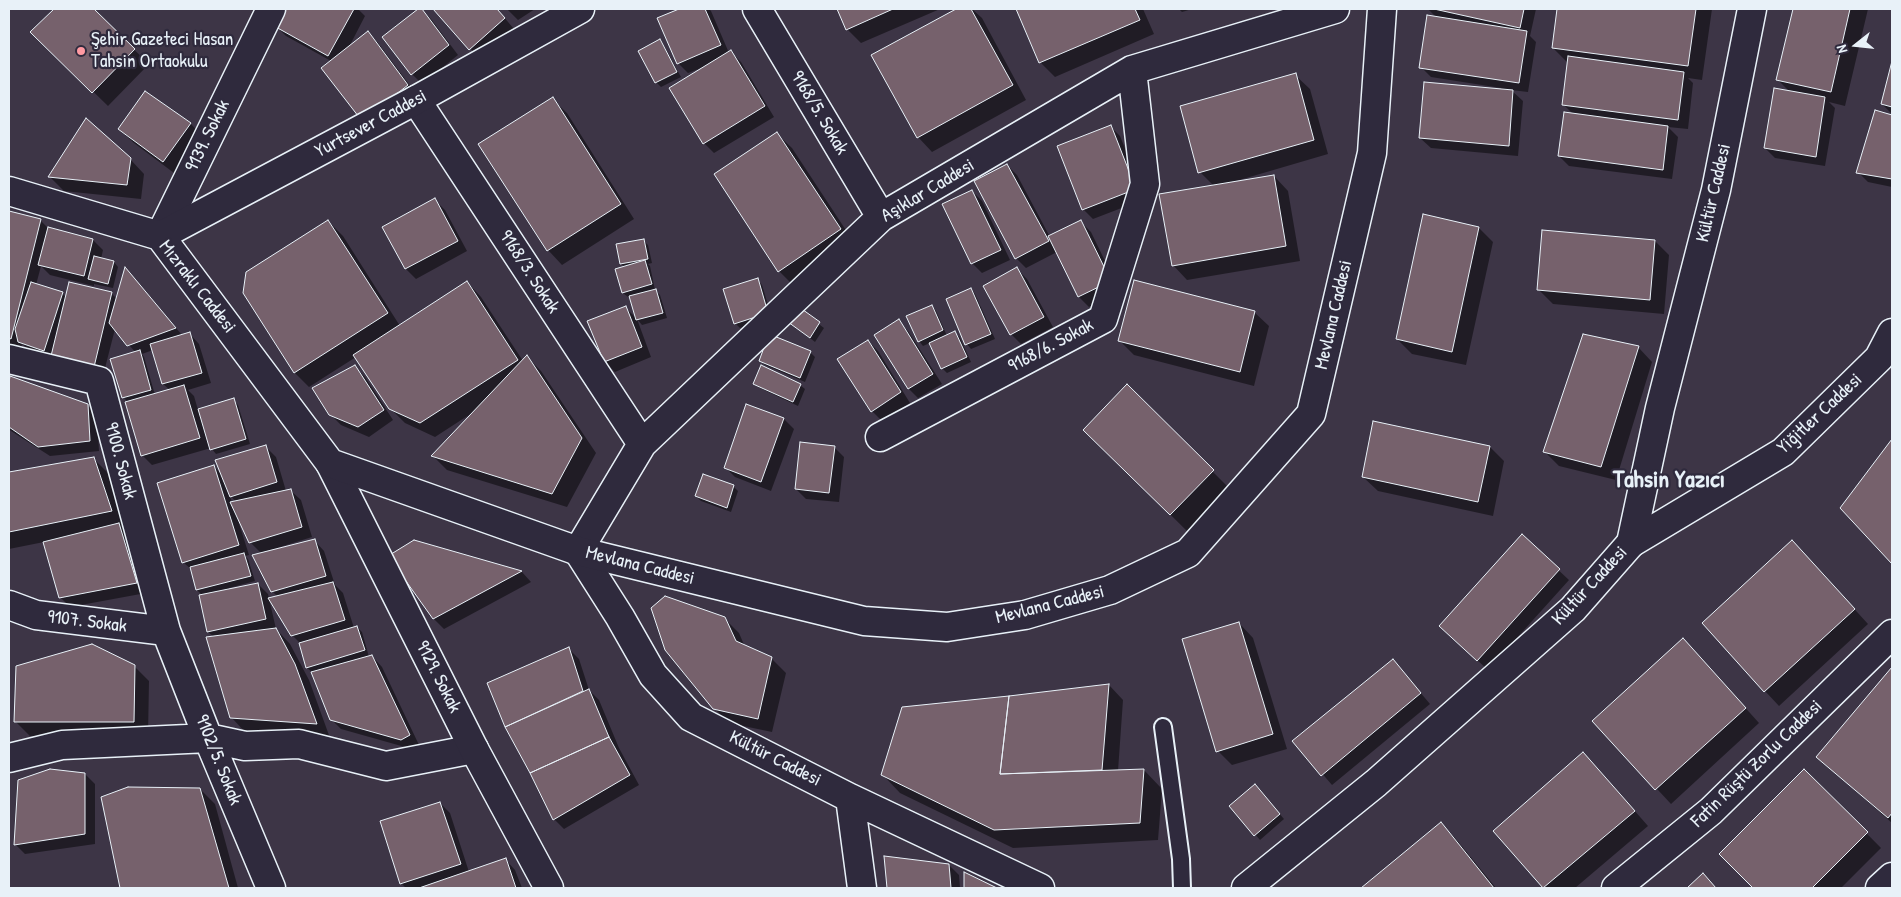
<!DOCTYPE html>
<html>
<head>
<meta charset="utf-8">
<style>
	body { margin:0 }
	#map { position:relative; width:1901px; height:897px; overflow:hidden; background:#3d3546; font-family:"Patrick Hand",sans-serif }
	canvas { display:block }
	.frame { position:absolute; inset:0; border:10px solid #e8f1f8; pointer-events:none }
	.north { position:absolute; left:1831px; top:20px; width:50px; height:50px; -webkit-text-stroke:4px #2f2a3d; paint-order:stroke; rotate:254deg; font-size:14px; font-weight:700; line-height:20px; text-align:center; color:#e8f1f8 }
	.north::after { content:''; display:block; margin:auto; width:18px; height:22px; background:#e8f1f8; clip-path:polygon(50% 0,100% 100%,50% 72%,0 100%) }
</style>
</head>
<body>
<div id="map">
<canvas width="1901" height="897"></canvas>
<div class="frame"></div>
<div class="north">N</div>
</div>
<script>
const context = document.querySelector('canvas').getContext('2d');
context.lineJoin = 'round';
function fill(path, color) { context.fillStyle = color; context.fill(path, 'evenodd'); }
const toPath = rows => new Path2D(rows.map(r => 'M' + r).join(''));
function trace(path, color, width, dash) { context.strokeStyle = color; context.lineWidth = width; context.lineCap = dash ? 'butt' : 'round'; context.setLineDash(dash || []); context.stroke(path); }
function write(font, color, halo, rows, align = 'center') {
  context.font = font + ' "Patrick Hand",sans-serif'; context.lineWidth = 4.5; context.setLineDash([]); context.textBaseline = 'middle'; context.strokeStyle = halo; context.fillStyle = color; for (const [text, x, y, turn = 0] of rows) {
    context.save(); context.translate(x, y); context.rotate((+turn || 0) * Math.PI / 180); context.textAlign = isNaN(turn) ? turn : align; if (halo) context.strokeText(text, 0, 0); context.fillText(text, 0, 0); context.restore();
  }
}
fill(toPath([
	[55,9,92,9,149,64,108,106,32,32],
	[286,9,358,9,365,16,348,49,368,33,378,43,417,95,373,130,331,61,286,36,276,26],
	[421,9,431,19,458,55,422,84,412,74,384,37],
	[434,9,497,9,514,29,480,59],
	[507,9,535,9,518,20],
	[682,9,709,9,711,11,729,53,731,52,741,62,774,117,714,153,704,143,704,67,688,73,678,63,659,19],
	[838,9,940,9,861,43,847,29],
	[958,9,972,9,982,18,1026,100,932,152,918,137,873,56],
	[1017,9,1143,9,1154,34,1055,77,1040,62],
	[1179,9,1192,9,1182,12],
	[1428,9,1536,9,1530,36,1536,42,1528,92,1511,90,1523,101,1518,156,1431,148,1420,138,1501,90,1501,88,1431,77,1421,67,1437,18],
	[1558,9,1712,9,1702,80,1688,78,1693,83,1688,129,1668,127,1678,137,1672,179,1569,166,1559,156,1574,115,1563,104,1568,63,1553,48],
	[1794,9,1868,9,1845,106,1829,102,1835,108,1825,166,1775,158,1765,148,1790,92,1778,80],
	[660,41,664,46,681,77,661,87,656,82],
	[1892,66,1892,114,1882,104],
	[1295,75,1310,89,1328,154,1236,181,1236,182,1274,176,1288,191,1300,261,1187,280,1173,265,1214,186,1200,172],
	[146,92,191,124,205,139,178,176,134,143,119,129],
	[552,99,567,113,634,219,562,265,548,250,480,145],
	[1876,112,1892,116,1892,187,1868,182,1858,172],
	[1110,126,1120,136,1145,199,1093,219,1083,209],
	[777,134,792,148,855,244,793,285,779,271],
	[130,159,144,174,141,199,64,191,50,177],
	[1007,165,1017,175,1050,237,1081,222,1091,232,1120,292,1089,307,1079,297,1057,252,1026,268,1016,258],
	[972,191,982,201,1010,260,982,273,972,263,944,205],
	[435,200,445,210,467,251,416,279,406,269,383,228],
	[9,212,40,220,49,229,93,240,103,250,101,259,114,262,118,267,113,288,94,284,94,286,50,275,41,266,36,285,62,293,67,298,112,294,117,299,134,279,182,335,189,333,199,344,211,383,188,390,194,396,198,410,233,400,238,405,250,444,216,454,211,448,152,465,142,455,128,402,123,397,136,353,115,329,103,376,30,351,22,344,21,348,9,345],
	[153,350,163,384,170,390,155,395,144,357,142,354],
	[328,221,343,236,400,326,467,282,481,297,523,361,527,357,541,371,596,453,567,507,447,470,433,456,472,413,435,437,405,423,390,408,356,357,309,387,295,373,244,293],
	[1479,228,1493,242,1466,365,1412,354,1397,339],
	[643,240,648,245,652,263,648,264,650,266,655,290,660,295,667,318,642,325,637,319,651,357,615,372,605,362,626,308,637,319,631,297,628,297,623,293,625,267,621,264],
	[1655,241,1669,255,1664,314,1553,304,1539,290],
	[1017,269,1027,279,1053,327,1021,344,1011,334],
	[758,280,762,285,772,318,740,328,735,323],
	[971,289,975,294,995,339,971,349,967,344],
	[932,306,936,311,947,336,955,333,960,338,971,362,947,373,942,368,930,343,923,346,919,341],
	[799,309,824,328,815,342,790,322],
	[1254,312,1269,326,1254,386,1134,355,1120,341],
	[898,321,908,331,942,384,918,398,908,388],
	[868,341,878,351,910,403,882,421,872,411],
	[1638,347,1652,362,1616,480,1559,466,1545,452],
	[810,352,815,357,805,382,765,365,760,360],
	[355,367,365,377,393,420,369,437,341,425,330,414],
	[11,378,87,405,97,415,99,451,50,456,11,431,9,429,9,389],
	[755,384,800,385,805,389,798,406,760,388],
	[1127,386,1235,494,1193,537,1085,430],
	[747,406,784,419,794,429,771,491,735,477,725,467],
	[1892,441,1892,563,1841,508],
	[266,447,276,457,286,491,290,490,301,500,312,537,261,553,250,542,239,517,237,517,249,555,245,556,248,559,255,581,229,588,229,590,258,584,268,594,276,629,290,644,309,680,330,738,245,732,231,717,214,637,208,632,203,596,197,590,193,571,183,562,214,466,222,475],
	[230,495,236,502,232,503],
	[834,447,844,457,839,502,806,499,796,489],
	[1490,447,1504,461,1493,516,1378,491,1363,477],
	[93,458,108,473,125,525,121,526,129,534,146,593,70,607,60,597,44,542,9,549,9,474],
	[733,486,738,491,731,512,701,501,696,496],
	[1522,536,1569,580,1488,670,1451,636],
	[314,540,324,551,335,585,343,593,354,628,357,627,362,632,369,657,372,656,382,667,419,745,412,749,341,729,331,719,312,672,307,668,301,644,292,635,278,597,272,591],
	[415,542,522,572,531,582,444,629,434,619,389,557],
	[1806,556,1868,624,1779,706,1765,691],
	[724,618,739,633,745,647,771,658,786,673,772,732,729,723,714,708],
	[1239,623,1253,638,1287,749,1232,765,1218,751],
	[569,649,579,659,589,690,599,700,619,748,639,785,564,829,554,819,506,726],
	[1697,654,1759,723,1671,804,1594,721],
	[1393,660,1430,704,1332,785,1294,741],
	[134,666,149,681,148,736,30,736,15,721],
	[1892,669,1892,823,1818,757],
	[1109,685,1123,700,1118,771,1144,770,1162,789,1158,840,1013,848,900,793,882,774],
	[1597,768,1648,826,1575,888,1545,888,1495,832],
	[1804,770,1881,848,1841,888,1755,888,1721,854],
	[85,774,95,784,95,844,25,854,15,844],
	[200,789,215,804,238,888,122,888,103,797],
	[1259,790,1284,819,1260,840,1231,806],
	[440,803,450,813,469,872,505,859,515,870,522,888,406,888,401,883],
	[1441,823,1455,838,1496,888,1363,888],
	[885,858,949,865,959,875,960,888,888,888]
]), '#0007');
const building = toPath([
	[54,9,94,9,135,49,92,93,30,32,54,9],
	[284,9,354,9,328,56,274,26,284,9],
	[418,9,422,9,449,45,411,75,382,37,418,9],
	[433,9,497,9,505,18,469,50,433,9],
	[679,9,705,9,721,45,677,64,657,18,679,9],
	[837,9,893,9,846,30,837,9],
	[956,9,971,9,1013,85,917,138,871,55,956,9],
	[1016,9,1135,9,1140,20,1039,63,1016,9],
	[1434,9,1524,9,1520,28,1434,9],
	[1557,9,1696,9,1688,66,1552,48,1557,9],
	[1793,9,1850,9,1831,92,1776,80,1793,9],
	[1427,15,1527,31,1519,83,1419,68,1427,15],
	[368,31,408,85,362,121,321,68,368,31],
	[660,39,677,72,655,83,638,51,660,39],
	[731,50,765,106,703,144,669,88,731,50],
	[1568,56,1684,72,1678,120,1562,105,1568,56],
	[1892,61,1892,107,1881,104,1892,61],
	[1296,73,1314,140,1198,173,1180,106,1296,73],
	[1424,82,1513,90,1509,146,1419,138,1424,82],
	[1774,88,1825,97,1816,157,1764,148,1774,88],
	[145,91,191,123,163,162,118,129,145,91],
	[553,97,621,204,547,251,478,144,553,97],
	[1875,110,1892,115,1892,179,1856,173,1875,110],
	[1564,112,1668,126,1663,170,1558,156,1564,112],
	[86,118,131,158,127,185,48,177,86,118],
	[1111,125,1136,189,1082,210,1057,146,1111,125],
	[777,132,841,229,778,272,714,174,777,132],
	[1007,164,1049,241,1015,259,974,181,1007,164],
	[1274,175,1286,246,1172,266,1159,194,1274,175],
	[972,190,1001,250,971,264,942,204,972,190],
	[435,198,458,241,405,269,382,227,435,198],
	[9,211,41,219,11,339,9,338,9,211],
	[1423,214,1479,227,1452,352,1396,339,1423,214],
	[328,220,388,313,294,373,243,293,246,272,328,220],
	[1081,220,1111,281,1078,297,1048,236,1081,220],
	[48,227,93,239,84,276,38,265,48,227],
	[1542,230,1655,240,1650,300,1537,290,1542,230],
	[644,239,648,259,620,264,616,244,644,239],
	[94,256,114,261,108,284,88,279,94,256],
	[645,260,652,284,622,293,615,269,645,260],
	[125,267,176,328,127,346,109,323,125,267],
	[1017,267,1044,317,1010,335,983,286,1017,267],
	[758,278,768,313,734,324,723,289,758,278],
	[1134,280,1255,311,1240,372,1118,341,1134,280],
	[467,281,518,360,420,423,389,409,353,355,467,281],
	[31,282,63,292,44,351,18,342,15,329,31,282],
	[69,282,112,292,94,367,51,356,69,282],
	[971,288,991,334,965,345,946,299,971,288],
	[656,289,663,313,636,320,629,296,656,289],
	[932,305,943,330,918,342,906,316,932,305],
	[626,306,642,347,604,362,587,321,626,306],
	[799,307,820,322,810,338,788,322,799,307],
	[899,319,933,374,908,389,874,335,899,319],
	[955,331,967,357,941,369,929,343,955,331],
	[190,332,202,373,162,384,150,344,190,332],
	[769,334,811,351,800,378,759,361,769,334],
	[1583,334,1639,346,1601,467,1543,452,1583,334],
	[868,340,901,392,871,412,837,359,868,340],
	[140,350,151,390,122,398,110,359,140,350],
	[527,355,582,438,552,494,431,456,527,355],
	[355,365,384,410,358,427,329,415,312,388,355,365],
	[761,365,801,384,793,402,753,384,761,365],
	[10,376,88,404,90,441,38,447,9,427,9,383,10,376],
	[1127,384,1214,470,1170,515,1083,430,1127,384],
	[184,385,200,438,141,456,125,402,184,385],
	[234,398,246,439,210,450,198,409,234,398],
	[746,404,784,418,761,482,724,468,746,404],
	[1373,421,1490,446,1478,502,1362,477,1373,421],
	[1892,439,1892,564,1840,508,1892,439],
	[800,442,835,446,829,493,795,489,800,442],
	[266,445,277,482,230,497,215,460,266,445],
	[94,457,112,511,9,532,9,472,94,457],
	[214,465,239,545,182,563,157,483,214,465],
	[703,474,734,485,727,508,695,496,703,474],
	[291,489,302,527,249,543,230,502,291,489],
	[119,523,137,583,59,598,43,542,119,523],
	[1522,534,1560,569,1477,661,1439,626,1522,534],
	[315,539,326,576,271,592,252,555,315,539],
	[414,540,522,571,433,619,388,556,414,540],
	[1792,540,1855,609,1764,692,1702,623,1792,540],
	[244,553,251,576,196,590,190,567,244,553],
	[333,582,345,620,291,636,268,598,333,582],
	[258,583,266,619,207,632,199,595,258,583],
	[665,596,725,617,736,641,772,657,758,719,713,709,665,650,651,608,665,596],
	[1239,622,1273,734,1216,752,1182,639,1239,622],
	[357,626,365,650,306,668,299,643,357,626],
	[276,628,295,664,317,724,230,718,206,637,276,628],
	[1683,638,1746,708,1655,790,1592,721,1683,638],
	[92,644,135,665,134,722,14,722,16,666,92,644],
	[569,647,583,691,505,727,487,683,569,647],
	[372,655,410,735,401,740,330,720,311,672,372,655],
	[1393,659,1421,693,1321,776,1292,741,1393,659],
	[1892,667,1892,813,1888,818,1816,757,1892,667],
	[1109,684,1102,770,1000,774,1009,696,1109,684],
	[589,689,609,737,530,773,505,727,589,689],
	[1009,696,1000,774,1144,769,1140,823,994,830,881,775,902,707,1009,696],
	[609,737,630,775,553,820,530,773,609,737],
	[1583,752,1635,811,1543,888,1493,831,1583,752],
	[50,769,85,773,85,834,14,845,18,780,50,769],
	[1804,769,1868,832,1812,888,1753,888,1719,854,1804,769],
	[1255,784,1280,814,1254,836,1229,806,1255,784],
	[128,787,200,788,229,888,120,888,101,797,128,787],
	[440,802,461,864,400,884,380,821,440,802],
	[1441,822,1494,888,1361,888,1441,822],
	[884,856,949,864,951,888,887,888,884,856],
	[506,858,516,888,419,888,506,858],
	[964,872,997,888,964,888,964,872],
	[1703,873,1716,888,1687,888,1703,873]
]);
fill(building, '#76616c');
trace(building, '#e8f1f8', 1);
const service = toPath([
	[1163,727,1181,859,1182,888]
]);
const minor = toPath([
	[757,9,881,217],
	[416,100,642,444],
	[160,236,271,9],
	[9,359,99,381,166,631,208,738,271,888],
	[880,437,1103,319,1145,184,1132,70],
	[9,605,36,615,166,631],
	[9,758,62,745,208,738,245,746,299,744,386,766,474,749],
	[850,798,862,888],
	[1040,888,850,798,691,717,653,675,620,617,578,551,642,444,881,217,1132,70,1335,9],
	[1246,888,1376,783,1573,609,1631,543],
	[1616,888,1711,811,1892,634]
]);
const tertiary = toPath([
	[330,463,474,749,549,888],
	[1880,888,1892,877]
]);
const secondary = toPath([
	[9,191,160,236,330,463,578,551,864,621,947,627,1025,615,1110,590,1188,553,1311,414,1372,153,1382,9],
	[160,236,416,100,580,9],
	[1631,543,1660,408,1716,190,1752,9],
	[1631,543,1783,452,1879,358,1892,333]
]);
trace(service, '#e8f1f8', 20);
trace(minor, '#e8f1f8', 31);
trace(tertiary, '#e8f1f8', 31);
trace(secondary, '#e8f1f8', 31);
trace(service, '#2f2a3d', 16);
trace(minor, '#2f2a3d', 28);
trace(tertiary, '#2f2a3d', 28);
trace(secondary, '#2f2a3d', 28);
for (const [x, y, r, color] of [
	[81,51,5,"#ff9aa2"]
]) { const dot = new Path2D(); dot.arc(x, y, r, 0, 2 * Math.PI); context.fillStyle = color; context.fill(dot); trace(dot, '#2f2a3d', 2); }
write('19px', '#e8f1f8', '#2f2a3d', [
	["Şehir Gazeteci Hasan",91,40],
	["Tahsin Ortaokulu",91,62]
], 'left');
write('19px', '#e8f1f8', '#2f2a3d', [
	["9168/5. Sokak",819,113,59],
	["Yurtsever Caddesi",371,124,-28],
	["9139. Sokak",208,136,-64],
	["Aşıklar Caddesi",928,191,-31],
	["Kültür Caddesi",1714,193,-77],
	["9168/3. Sokak",529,272,57],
	["Mızraklı Caddesi",197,287,52],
	["Mevlana Caddesi",1334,315,-77],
	["9168/6. Sokak",1051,346,-28],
	["Yiğitler Caddesi",1820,414,-43],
	["9100. Sokak",120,461,75],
	["Mevlana Caddesi",640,566,14],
	["Kültür Caddesi",1590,586,-47],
	["Mevlana Caddesi",1050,605,-14],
	["9107. Sokak",87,622,7],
	["9129. Sokak",438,677,63],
	["Kültür Caddesi",775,759,27],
	["9102/5. Sokak",218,760,68],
	["Fatin Rüştü Zorlu Caddesi",1757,764,-44]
]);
write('bold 24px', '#e8f1f8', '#2f2a3d', [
	["Tahsin Yazıcı",1669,481]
]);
</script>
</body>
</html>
